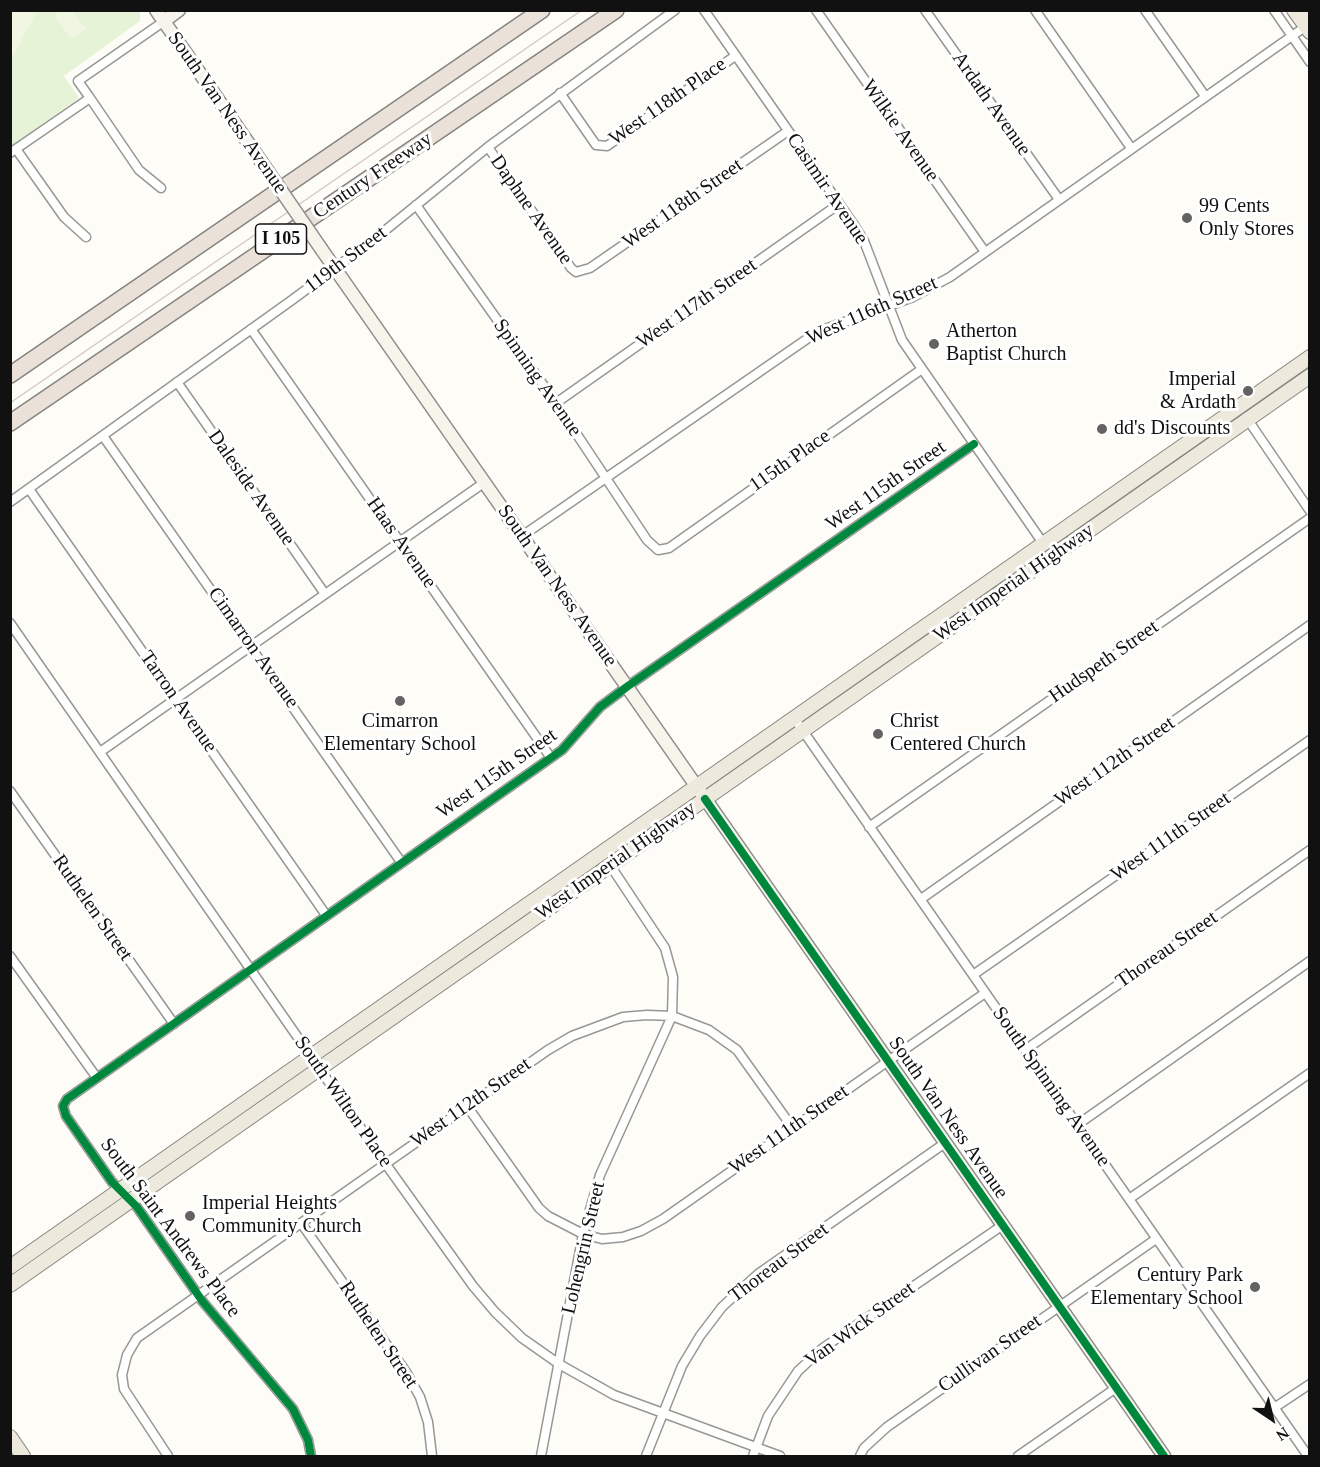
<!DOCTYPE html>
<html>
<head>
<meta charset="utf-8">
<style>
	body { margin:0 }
	#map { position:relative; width:1320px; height:1467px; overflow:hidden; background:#fdfcf7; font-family:Georgia,serif }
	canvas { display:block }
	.frame { position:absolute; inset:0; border:12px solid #111; pointer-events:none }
	.north { position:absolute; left:1242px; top:1389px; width:60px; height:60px; -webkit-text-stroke:4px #fff; paint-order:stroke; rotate:145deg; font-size:16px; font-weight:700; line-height:24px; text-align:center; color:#111 }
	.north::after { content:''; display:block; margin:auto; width:21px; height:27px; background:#111; clip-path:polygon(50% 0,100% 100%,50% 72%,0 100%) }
</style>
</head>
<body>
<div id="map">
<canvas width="1320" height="1467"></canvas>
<div class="frame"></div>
<div class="north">N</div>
</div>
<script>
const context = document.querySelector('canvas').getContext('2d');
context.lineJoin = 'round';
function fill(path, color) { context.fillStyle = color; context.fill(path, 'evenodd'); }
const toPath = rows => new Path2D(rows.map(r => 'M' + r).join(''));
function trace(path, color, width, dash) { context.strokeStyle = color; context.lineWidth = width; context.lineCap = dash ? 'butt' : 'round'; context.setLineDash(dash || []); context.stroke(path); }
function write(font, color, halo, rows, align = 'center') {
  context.font = font + ' Georgia,serif'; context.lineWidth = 6; context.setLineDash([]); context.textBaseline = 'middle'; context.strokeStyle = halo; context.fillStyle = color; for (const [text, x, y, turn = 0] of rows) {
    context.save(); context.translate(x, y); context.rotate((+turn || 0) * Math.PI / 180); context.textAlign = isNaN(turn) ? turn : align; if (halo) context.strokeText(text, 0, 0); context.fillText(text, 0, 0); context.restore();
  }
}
fill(toPath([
	[11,11,140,12,140,21,64,76,79,98,11,146]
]), '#e7f3d7');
fill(toPath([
	[11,10,37,11,11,60,10,11],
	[61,11,72,11,86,29,71,39,54,15]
]), '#f0f6e1');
const street = toPath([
	[704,10,854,225,864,241,902,340,1045,546],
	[816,10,985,252],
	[925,10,1058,198],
	[1035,10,1131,148],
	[1145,10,1205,96],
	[1274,10,1310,62],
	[560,93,596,145,607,146,735,56],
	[90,98,139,170,161,188],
	[488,147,571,268,576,272,590,268,788,131],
	[16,149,64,217,86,237],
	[10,153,90,98,78,81,163,22],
	[416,205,556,403,647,540,658,550,669,548,922,369],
	[251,329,551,758],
	[177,382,325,594],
	[556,403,839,204],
	[1246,417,1310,511],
	[103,436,401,862],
	[29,489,326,915],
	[10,502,292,300,377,237,488,147,675,10],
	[522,536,817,332,913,297,950,277,1309,24],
	[10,623,385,1163,473,1286,495,1312,522,1338,559,1364,614,1395,780,1456],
	[794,718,1308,1456],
	[100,752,485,482],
	[10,791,174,1024],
	[869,827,1310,518],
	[610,865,665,948,673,977,672,1016,709,1030,737,1050,792,1127],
	[921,899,1310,625],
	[10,956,97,1078],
	[973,975,1310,740],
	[1025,1050,1310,850],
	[467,1106,539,1208,548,1216,583,1234,602,1239,623,1237,641,1231,663,1219,985,993],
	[1077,1125,1310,961],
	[1129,1199,1310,1073],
	[301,1223,406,1372,420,1397,428,1422,432,1456],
	[1274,1408,1310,1384],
	[168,1456,124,1389,122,1375,127,1355,137,1338,548,1050,572,1036,623,1017,647,1015,672,1016,600,1175,583,1234,541,1456],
	[311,1456,308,1440,293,1409,203,1302,137,1207,112,1182,66,1116,63,1106,67,1099,562,750,600,707,628,686,974,444],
	[646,1456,682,1366,700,1336,722,1307,758,1274,945,1143],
	[753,1456,768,1416,798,1371,823,1348,1003,1225],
	[860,1456,864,1448,887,1427,1156,1239],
	[1018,1456,1116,1388]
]);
const secondary = toPath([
	[156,10,267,170],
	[163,22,179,10],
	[322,250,1164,1456]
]);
const primary = toPath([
	[1294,10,1310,32],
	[1308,10,1310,12],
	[10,1267,1310,357],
	[10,1285,1310,376],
	[10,1437,23,1456]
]);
const highway = toPath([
	[10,375,542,10],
	[10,423,616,10]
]);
trace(street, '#979795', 11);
trace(secondary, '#8e8d8b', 15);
trace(primary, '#858482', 16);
trace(highway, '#858482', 18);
trace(street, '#fffffe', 8);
trace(secondary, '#f6f4eb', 12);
trace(primary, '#ede9dc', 14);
trace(highway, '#eae1d8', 15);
trace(toPath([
	[10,403,582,10]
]), '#d9c6c7', 1.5);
const secondaryBridge = toPath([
	[267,170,322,250]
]);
trace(secondaryBridge, '#8e8d8b', 15, []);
trace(secondaryBridge, '#f6f4eb', 12);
trace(toPath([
	[705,799,1164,1456],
	[311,1456,308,1440,293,1409,203,1302,137,1207,112,1182,66,1116,63,1106,67,1099,562,750,600,707,628,686,974,444]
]), '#00873e', 8);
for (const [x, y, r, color] of [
	[1187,218,6,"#646362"],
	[934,344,6,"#646362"],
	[1248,391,6,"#646362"],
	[1102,429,6,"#646362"],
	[400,701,6,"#646362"],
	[878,734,6,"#646362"],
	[190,1216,6,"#646362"],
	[1255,1287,6,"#646362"]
]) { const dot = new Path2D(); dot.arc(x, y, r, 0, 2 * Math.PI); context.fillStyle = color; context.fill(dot); trace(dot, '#fff', 2); }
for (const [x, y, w] of [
	[281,239,51]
]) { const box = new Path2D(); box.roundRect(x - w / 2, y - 15, w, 30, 4.5); context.fillStyle = '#fff'; context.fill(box); trace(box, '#111', 1.5); }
write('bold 18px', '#111', null, [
	["I 105",281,239]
]);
write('20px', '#111', '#fff', [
	["West 118th Place",668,102,-35],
	["Ardath Avenue",991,104,55],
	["South Van Ness Avenue",227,113,55],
	["Wilkie Avenue",900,131,55],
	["Century Freeway",373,176,-34],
	["Casimir Avenue",827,189,56],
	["West 118th Street",683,204,-35],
	["Daphne Avenue",531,210,55],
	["119th Street",346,260,-37],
	["West 117th Street",697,304,-35],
	["West 116th Street",872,311,-24],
	["Spinning Avenue",537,378,55],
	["115th Place",790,461,-35],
	["West 115th Street",886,486,-35],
	["Daleside Avenue",251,488,55],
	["Haas Avenue",401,543,55],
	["West Imperial Highway",1014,583,-35],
	["South Van Ness Avenue",557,586,55],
	["Cimarron Avenue",253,648,55],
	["Hudspeth Street",1104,662,-35],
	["Tarron Avenue",178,702,55],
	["West 112th Street",1115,762,-35],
	["West 115th Street",497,774,-35],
	["West 111th Street",1171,837,-35],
	["West Imperial Highway",616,861,-35],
	["Ruthelen Street",92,908,55],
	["Thoreau Street",1167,950,-35],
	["South Spinning Avenue",1051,1087,55],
	["South Wilton Place",343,1102,55],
	["West 112th Street",471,1103,-35],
	["South Van Ness Avenue",948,1118,55],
	["West 111th Street",789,1130,-35],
	["South Saint Andrews Place",170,1228,53],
	["Lohengrin Street",584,1248,-77],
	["Thoreau Street",779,1263,-37],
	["Van Wick Street",860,1325,-36],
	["Ruthelen Street",378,1335,56],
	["Cullivan Street",990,1354,-35]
]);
write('20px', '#111', '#fff', [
	["99 Cents",1199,207],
	["Only Stores",1199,230],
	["Atherton",946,332],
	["Baptist Church",946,355],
	["Imperial",1236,380,"right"],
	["& Ardath",1236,403,"right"],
	["dd's Discounts",1114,429],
	["Cimarron",400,722,"center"],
	["Elementary School",400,745,"center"],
	["Christ",890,722],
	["Centered Church",890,745],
	["Imperial Heights",202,1204],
	["Community Church",202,1227],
	["Century Park",1243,1276,"right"],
	["Elementary School",1243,1299,"right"]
], 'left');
</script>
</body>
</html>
